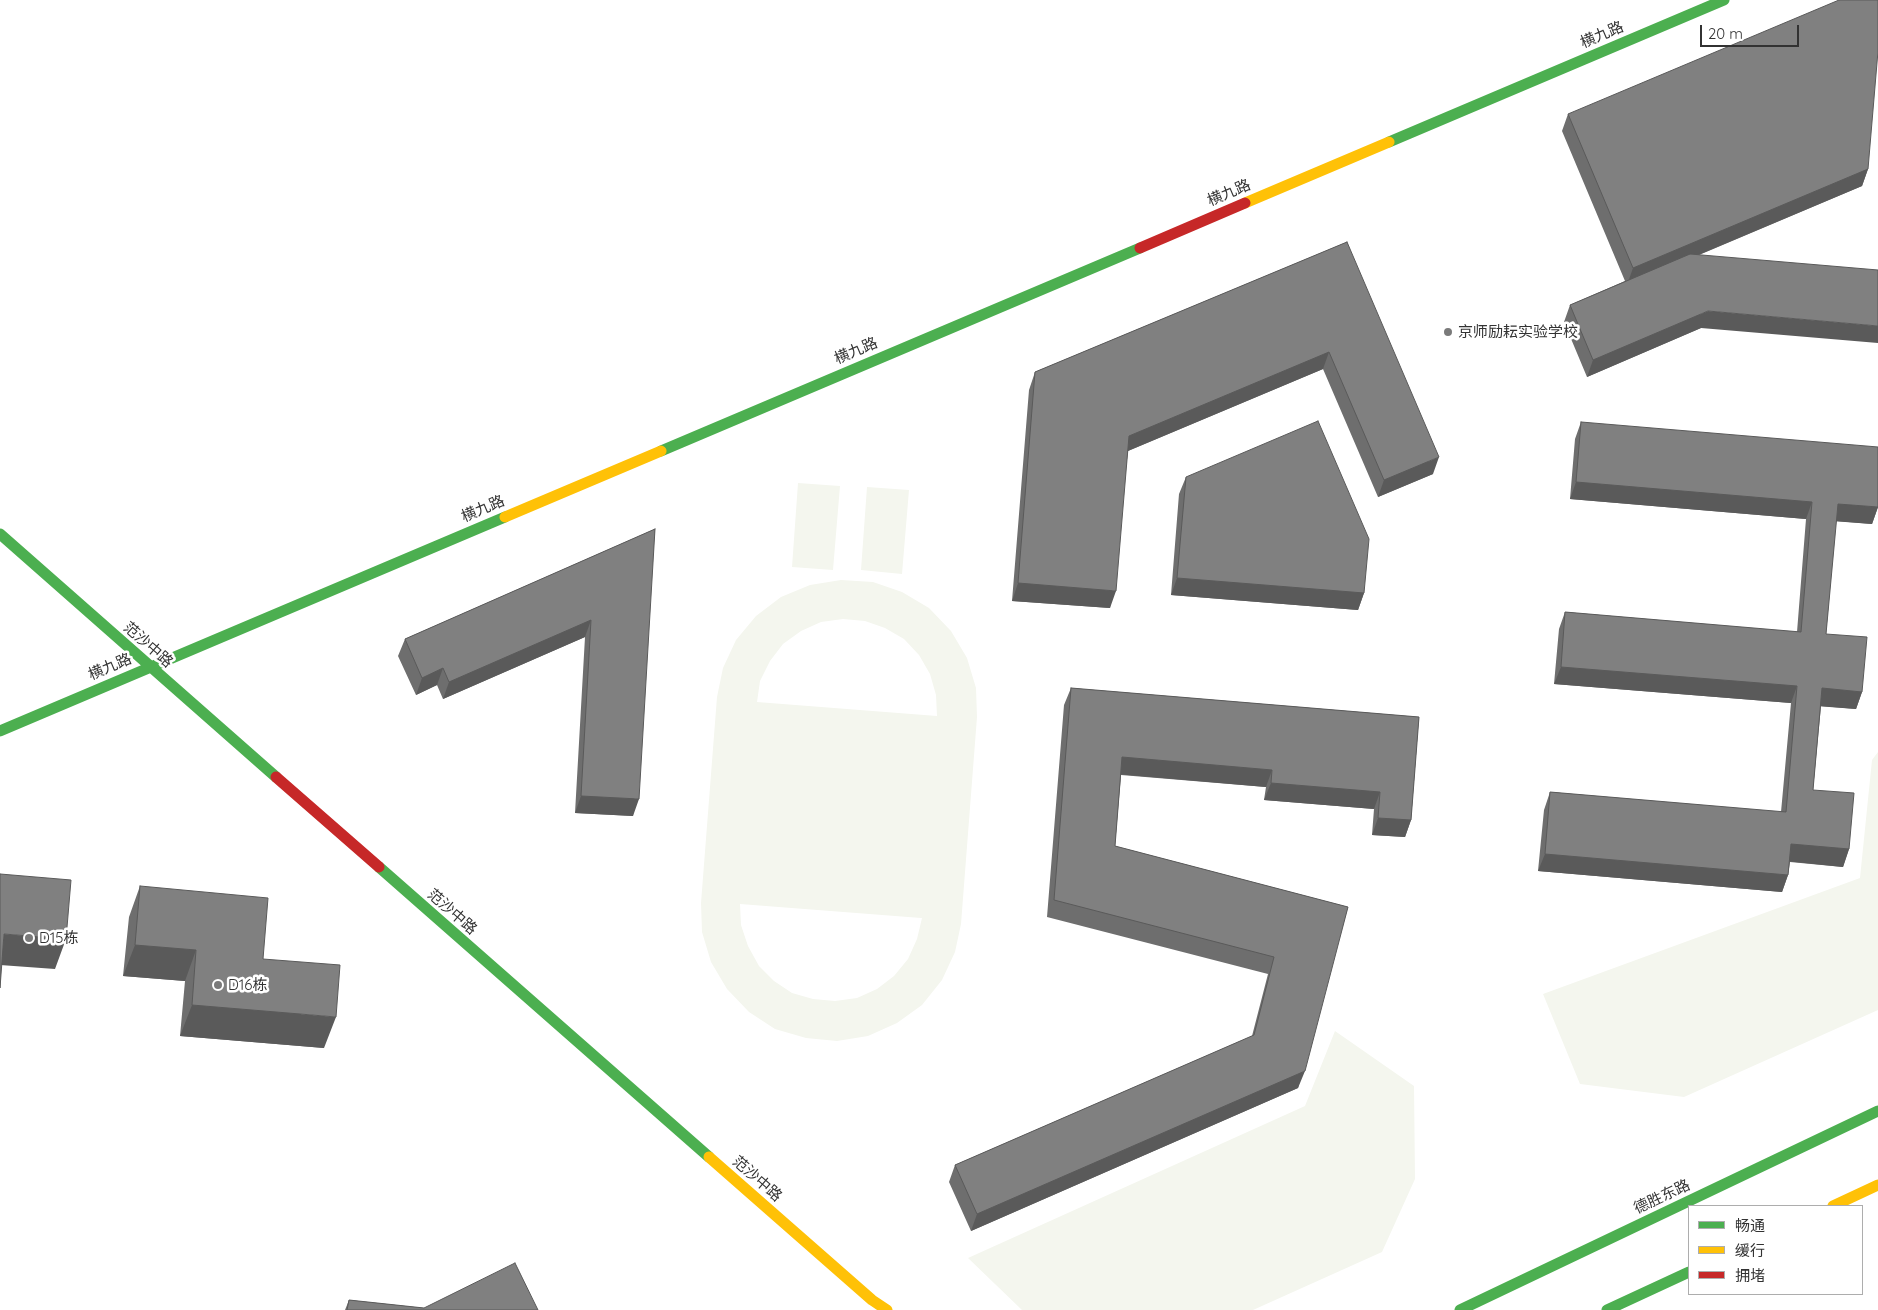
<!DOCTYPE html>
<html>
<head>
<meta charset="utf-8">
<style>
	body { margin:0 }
	#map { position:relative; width:1878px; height:1310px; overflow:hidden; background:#fff; font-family:Quicksand,"Noto Sans SC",sans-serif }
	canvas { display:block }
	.legend { position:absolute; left:1688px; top:1205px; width:175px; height:90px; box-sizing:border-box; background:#fff; border:1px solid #adadad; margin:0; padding:6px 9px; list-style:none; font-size:15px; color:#323232 }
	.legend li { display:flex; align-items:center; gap:10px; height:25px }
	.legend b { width:25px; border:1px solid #adadad }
	.scale { position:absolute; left:1700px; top:25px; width:99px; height:22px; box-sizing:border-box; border:2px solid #323232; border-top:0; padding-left:6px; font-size:15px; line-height:18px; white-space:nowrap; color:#323232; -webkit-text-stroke:4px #fff; paint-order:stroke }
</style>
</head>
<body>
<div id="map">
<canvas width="1878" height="1310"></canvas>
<ul class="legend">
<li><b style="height:6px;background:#4caf50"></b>畅通</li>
<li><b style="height:6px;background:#ffc107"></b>缓行</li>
<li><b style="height:6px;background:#c62828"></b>拥堵</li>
</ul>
<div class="scale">20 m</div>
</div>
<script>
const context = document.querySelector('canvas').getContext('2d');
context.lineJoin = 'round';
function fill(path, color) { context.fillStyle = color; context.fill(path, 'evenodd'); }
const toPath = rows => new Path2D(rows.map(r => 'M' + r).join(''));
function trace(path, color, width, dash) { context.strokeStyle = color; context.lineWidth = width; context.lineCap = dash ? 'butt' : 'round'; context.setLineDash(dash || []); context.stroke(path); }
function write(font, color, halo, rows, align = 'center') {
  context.font = font + ' Quicksand,"Noto Sans SC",sans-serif'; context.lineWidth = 5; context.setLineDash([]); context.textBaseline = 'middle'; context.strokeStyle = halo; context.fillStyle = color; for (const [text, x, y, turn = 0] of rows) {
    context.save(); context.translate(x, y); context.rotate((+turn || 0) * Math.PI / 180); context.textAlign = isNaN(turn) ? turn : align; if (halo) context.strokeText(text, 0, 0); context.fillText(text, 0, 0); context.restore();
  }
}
fill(toPath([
	[798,483,840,486,833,570,792,567],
	[867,487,909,490,902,574,861,570],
	[841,580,873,582,902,592,929,608,951,631,967,658,976,688,977,717,961,924,955,952,942,980,922,1005,897,1023,868,1036,837,1041,806,1038,775,1029,749,1012,727,989,711,962,702,932,701,903,717,697,723,668,736,640,756,616,781,597,810,585],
	[843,619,865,621,885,628,904,639,919,655,930,674,936,695,937,716,757,702,760,681,770,661,783,644,801,631,821,622],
	[740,904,921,918,922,918,917,939,908,959,894,976,877,989,857,998,835,1001,813,999,792,993,774,981,759,966,748,946,741,925],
	[1878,752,1878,1010,1684,1097,1580,1084,1543,994,1860,878,1872,760],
	[1335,1031,1414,1086,1415,1179,1382,1252,1253,1310,1022,1310,968,1258,1305,1106]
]), '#f4f6ee');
trace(toPath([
	[1389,142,1724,0],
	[661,451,1140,248],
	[0,534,276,777],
	[0,731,505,517],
	[379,867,709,1157],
	[1460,1310,1878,1111],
	[1607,1310,1689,1272]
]), '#4caf50', 11);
trace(toPath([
	[1245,203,1389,142],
	[505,517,661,451],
	[709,1157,872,1300,887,1310],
	[1833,1206,1878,1185]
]), '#ffc107', 11);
trace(toPath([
	[1140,248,1245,203],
	[276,777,379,867]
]), '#c62828', 11);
fill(toPath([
	[1568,114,1868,169,1862,186,1699,255,1701,328,1587,377,1564,322,1570,305,1625,281,1562,131],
	[1347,242,1433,474,1378,497,1323,369,1128,451,1110,608,1012,601,1029,390,1035,372],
	[1581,422,1878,507,1872,524,1836,521,1826,634,1862,692,1856,709,1821,706,1813,790,1849,849,1843,867,1790,862,1788,875,1782,892,1538,871,1544,810,1550,792,1781,812,1791,703,1554,684,1559,629,1565,612,1797,632,1806,519,1570,499,1575,439],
	[1186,477,1364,593,1358,610,1171,595,1179,494],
	[655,529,633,816,575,813,585,637,443,699,437,685,416,695,398,656,405,639],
	[1071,688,1419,717,1411,820,1405,837,1372,835,1374,809,1264,800,1266,787,1121,775,1115,846,1348,907,1298,1088,971,1231,949,1182,955,1165,1252,1036,1268,974,1047,917,1064,705],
	[140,886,263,959,324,1048,180,1036,185,981,123,976,129,917],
	[349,1300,424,1308,538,1310,345,1310]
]), '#6e6e6e');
fill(toPath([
	[1868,169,1862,186,1627,285,1633,268],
	[1708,311,1878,326,1878,343,1701,328,1587,377,1593,360],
	[1329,352,1323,369,1123,453,1129,436],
	[1439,457,1433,474,1378,497,1384,480],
	[1576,482,1812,502,1806,519,1570,499],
	[1838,504,1878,507,1872,524,1832,521],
	[1177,578,1364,593,1358,610,1171,595],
	[1018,583,1116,591,1110,608,1012,601],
	[591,620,585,637,443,699,449,682],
	[1561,667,1797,686,1791,703,1554,684],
	[443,668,437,685,416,695,422,678],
	[1822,688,1862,692,1856,709,1816,706],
	[1122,757,1272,770,1266,787,1116,774],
	[1271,783,1380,792,1374,809,1264,800],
	[581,796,639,799,633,816,575,813],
	[1378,818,1411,820,1405,837,1372,835],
	[1791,844,1849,849,1843,867,1785,861],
	[1545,854,1788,875,1782,892,1538,871],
	[4,934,66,939,55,969,0,965],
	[135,945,196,950,185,981,123,976],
	[192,1005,336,1017,324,1048,180,1036],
	[1305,1071,1298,1088,971,1231,977,1214]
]), '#5a5a5a');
const building = toPath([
	[1839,0,1878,0,1878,51,1868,169,1633,268,1568,114,1839,0],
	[1347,242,1439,457,1384,480,1329,352,1129,436,1116,591,1018,583,1035,372,1347,242],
	[1690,254,1878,270,1878,326,1708,311,1593,360,1570,305,1690,254],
	[1318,421,1369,539,1364,593,1177,578,1186,477,1318,421],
	[1581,422,1878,447,1878,507,1838,504,1826,634,1867,637,1862,692,1822,688,1813,790,1854,793,1849,849,1791,844,1788,875,1545,854,1550,792,1786,812,1797,686,1561,667,1565,612,1801,632,1812,502,1576,482,1581,422],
	[655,529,639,799,581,796,591,620,449,682,443,668,422,678,405,639,655,529],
	[1071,688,1419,717,1411,820,1378,818,1380,792,1271,783,1272,770,1122,757,1115,846,1348,907,1305,1071,977,1214,955,1165,1254,1035,1274,957,1054,900,1071,688],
	[0,874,71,880,66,939,4,934,0,988,0,874],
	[140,886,268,898,263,959,340,965,336,1017,192,1005,196,950,135,945,140,886],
	[515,1263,538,1310,347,1310,349,1300,424,1308,515,1263]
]);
fill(building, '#808080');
trace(building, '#5a5a5a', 1);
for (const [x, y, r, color] of [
	[1448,332,5,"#7a7a7a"],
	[29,938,5,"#7a7a7a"],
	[218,985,5,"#7a7a7a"]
]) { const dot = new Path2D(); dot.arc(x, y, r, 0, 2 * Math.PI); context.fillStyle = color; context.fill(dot); trace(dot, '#fff', 2); }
write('15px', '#323232', '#fff', [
	["横九路",1602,35,-23],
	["横九路",1229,193,-23],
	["横九路",856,351,-23],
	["横九路",483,509,-23],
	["范沙中路",148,645,41],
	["横九路",110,667,-23],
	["范沙中路",452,912,41],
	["范沙中路",757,1179,41],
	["德胜东路",1662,1197,-25]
]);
write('15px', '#323232', '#fff', [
	["京师励耘实验学校",1458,332],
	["D15栋",39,938],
	["D16栋",228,985]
], 'left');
</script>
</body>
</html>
